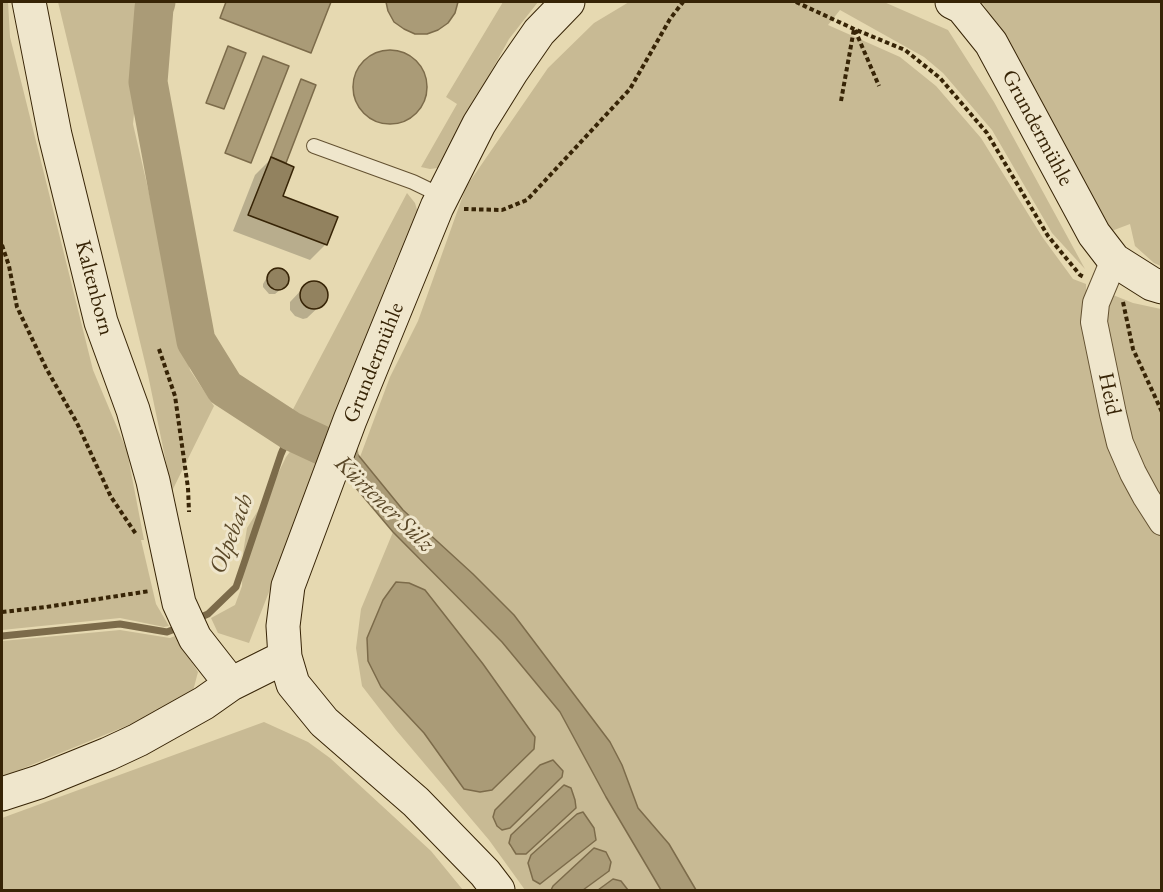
<!DOCTYPE html>
<html>
<head>
<meta charset="utf-8">
<style>
	body { margin:0 }
	#map { position:relative; width:1163px; height:892px; overflow:hidden; background:#e6d9b1; font-family:"EB Garamond",serif }
	canvas { display:block }
	.frame { position:absolute; inset:0; border:3px solid #372406; pointer-events:none }
</style>
</head>
<body>
<div id="map">
<canvas width="1163" height="892"></canvas>
<div class="frame"></div>
</div>
<script>
const context = document.querySelector('canvas').getContext('2d');
context.lineJoin = 'round';
function fill(path, color) { context.fillStyle = color; context.fill(path, 'evenodd'); }
const toPath = rows => new Path2D(rows.map(r => 'M' + r).join(''));
function trace(path, color, width, dash) { context.strokeStyle = color; context.lineWidth = width; context.lineCap = dash ? 'butt' : 'round'; context.setLineDash(dash || []); context.stroke(path); }
function write(font, color, halo, rows, align = 'center') {
  context.font = font + ' "EB Garamond",serif'; context.lineWidth = 6; context.setLineDash([]); context.textBaseline = 'middle'; context.strokeStyle = halo; context.fillStyle = color; for (const [text, x, y, turn = 0] of rows) {
    context.save(); context.translate(x, y); context.rotate((+turn || 0) * Math.PI / 180); context.textAlign = isNaN(turn) ? turn : align; if (halo) context.strokeText(text, 0, 0); context.fillText(text, 0, 0); context.restore();
  }
}
fill(toPath([
	[2,2,8,2,10,37,93,370,127,451,144,540,141,540,156,604,169,626,164,627,120,618,2,630],
	[58,2,145,2,133,124,190,370,214,406,172,491,148,375],
	[503,2,538,2,509,39,438,168,430,169,421,167,457,104,446,97],
	[629,2,884,2,948,30,994,102,1085,269,1052,233,992,130,943,73,924,57,840,10,828,25,900,57,936,86,981,138,1043,238,1073,279,1086,284,1087,327,1161,534,1161,890,696,890,669,844,638,808,622,765,610,742,514,615,473,574,403,510,360,457,390,377,418,321,466,187,548,68,594,23],
	[980,2,1161,2,1161,266,1154,263,1135,246,1130,224,1109,232,984,5],
	[407,193,415,203,418,213,392,270,331,434,290,415],
	[1113,295,1133,303,1161,309,1161,507,1127,442,1101,310],
	[295,445,321,459,249,643,218,633,211,618,235,605,242,586,243,553,247,528,266,498,286,457],
	[393,532,502,642,560,712,606,797,661,890,628,890,621,881,613,879,598,890,583,890,609,871,611,862,606,852,553,886,551,890,525,890,489,840,396,730,362,686,356,648,361,609],
	[483,664,521,718,424,733,381,687],
	[576,808,526,854,516,853,510,847,509,843,511,835],
	[120,630,170,638,175,636,198,672,193,691,141,720,2,777,2,641],
	[264,722,308,742,330,758,431,851,463,890,2,890,2,818]
]), '#c8ba94');
const water = toPath([
	[226,2,331,2,311,53,220,18,226,2],
	[386,2,458,2,455,13,448,23,438,30,427,34,415,34,404,29,394,22,388,11,386,2],
	[228,46,246,53,224,109,206,103,228,46],
	'353 87a37 37 0 1 1 74 0a37 37 0 1 1-74 0Z',
	[263,56,289,66,251,163,225,153,263,56],
	[301,79,316,85,286,163,271,157,301,79],
	[298,418,331,434,354,450,403,510,473,574,514,615,610,742,622,765,638,808,669,844,696,890,661,890,606,797,560,712,502,642,393,532,345,475,327,462,295,445,285,443,298,418],
	[396,582,409,583,425,590,483,664,535,737,534,749,492,790,480,792,464,789,424,733,381,687,368,661,367,638,383,600,396,582],
	[553,760,563,771,562,777,510,828,502,830,497,826,493,817,495,810,540,765,553,760],
	[564,785,571,788,575,800,576,808,526,854,516,854,509,843,511,835,564,785],
	[583,812,594,828,596,840,540,884,533,880,528,863,531,855,577,814,583,812],
	[594,848,606,852,611,862,609,871,583,890,551,890,553,886,594,848],
	[613,879,621,881,628,890,598,890,613,879]
]);
fill(water, '#aa9b77');
trace(water, '#7c6b4a', 1.5);
fill(toPath([
	[271,159,281,197,326,244,310,260,233,231,255,175],
	[277,270,283,271,287,276,286,285,275,294,269,294,263,287,263,284,266,279,271,273],
	[311,282,319,283,322,285,327,293,325,301,307,318,303,319,295,316,290,310,290,302,307,284]
]), '#0003');
trace(toPath([
	[201,617,208,614,236,587,281,454,291,431],
	[2,636,120,624,167,632,180,627]
]), '#7c6b4a', 7);
trace(toPath([
	[156,2,154,8,148,82,196,341,225,388,291,431,332,450,339,455]
]), '#aa9b77', 39);
const building = toPath([
	[271,157,294,167,283,196,338,217,327,245,248,215,271,157],
	'267 279a11 11 0 1 1 22 0a11 11 0 1 1-22 0Z',
	'300 295a14 14 0 1 1 28 0a14 14 0 1 1-28 0Z'
]);
fill(building, '#92825f');
trace(building, '#372406', 1.5);
const lane = toPath([
	[314,146,413,182,442,196]
]);
const street = toPath([
	[1114,260,1096,303,1094,322,1113,414,1120,443,1133,473,1146,497,1162,522]
]);
const secondary = toPath([
	[29,2,55,135,101,322,133,410,153,481,179,603,195,638,231,684],
	[952,2,962,7,991,43,1094,234,1114,260,1152,284,1162,287],
	[2,794,39,782,108,754,138,740,204,703,231,684,285,657],
	[498,890,485,873,416,802,324,722,293,684,285,657,283,626,288,586,350,420,437,207,479,124,512,71,539,32,568,2]
]);
trace(lane, '#635131', 16);
trace(street, '#635131', 28);
trace(secondary, '#372406', 35);
trace(toPath([
	[796,2,854,29,905,50,940,78,987,133,1048,236,1080,275,1084,277],
	[855,30,879,86],
	[841,101,854,29],
	[464,209,502,210,527,200,630,89,670,19,683,2],
	[2,245,9,266,17,307,46,368,77,423,111,497,136,534],
	[1123,302,1133,349,1162,412],
	[159,349,175,396,188,488,189,512],
	[2,612,46,607,150,591]
]), '#372406', 4, [4.5, 3]);
trace(lane, '#efe6cc', 14);
trace(street, '#efe6cc', 26);
trace(secondary, '#efe6cc', 33);
write('22px', '#372406', '#efe6cc', [
	["Grundermühle",1037,128,62],
	["Kaltenborn",94,288,75],
	["Grundermühle",374,363,-68],
	["Heid",1109,394,78]
]);
write('italic 24px', '#5a4828', '#efe6cc', [
	["Kürtener Sülz",384,504,44],
	["Olpebach",232,534,-69]
]);
</script>
</body>
</html>
